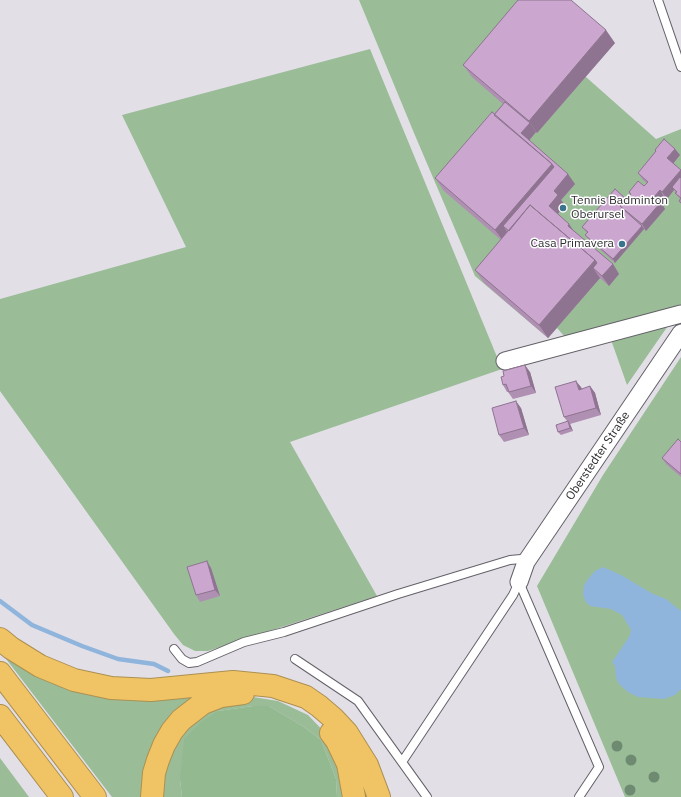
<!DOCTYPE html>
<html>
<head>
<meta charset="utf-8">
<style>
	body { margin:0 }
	canvas { display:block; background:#e2dfe7 }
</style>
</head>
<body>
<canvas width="681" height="797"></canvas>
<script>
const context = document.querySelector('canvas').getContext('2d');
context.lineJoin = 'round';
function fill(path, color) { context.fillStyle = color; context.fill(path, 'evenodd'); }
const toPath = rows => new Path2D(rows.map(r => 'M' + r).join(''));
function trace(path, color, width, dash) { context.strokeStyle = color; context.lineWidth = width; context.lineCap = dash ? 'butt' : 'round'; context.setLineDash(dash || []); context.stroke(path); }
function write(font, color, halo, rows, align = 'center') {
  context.font = font + ' "IBM Plex Sans",sans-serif'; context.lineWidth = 3; context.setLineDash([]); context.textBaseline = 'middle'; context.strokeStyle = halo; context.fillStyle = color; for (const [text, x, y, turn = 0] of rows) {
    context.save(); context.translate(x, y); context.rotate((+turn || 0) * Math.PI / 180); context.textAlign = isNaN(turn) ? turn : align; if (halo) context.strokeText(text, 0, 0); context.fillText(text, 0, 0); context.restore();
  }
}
fill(toPath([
	[359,0,567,0,586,77,656,139,681,129,681,306,565,337,557,328,548,338,475,276,414,133],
	[370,49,502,369,290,442,377,596,208,651,195,651,183,645,174,634,0,391,0,299,186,247,122,115],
	[672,320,627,385,610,337],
	[681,357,681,797,625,797,537,586,603,475],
	[0,651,24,665,198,693,142,797,112,797],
	[253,697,278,701,308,715,331,739,350,797,337,797,336,779,321,740,304,727,269,706,253,706,218,711,180,780,182,797,159,797,169,748,206,709],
	[0,758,29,797,0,797]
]), '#9abd98');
fill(toPath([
	[253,706,269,706,304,727,321,740,336,779,337,797,182,797,180,780,184,739,200,723,218,711]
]), '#93b991');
fill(toPath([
	[603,567,621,575,653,594,666,599,681,611,681,689,675,695,664,699,638,697,628,692,619,684,616,678,615,666,612,662,629,637,631,630,622,615,611,609,590,606,585,601,583,594,584,585,589,578,595,571]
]), '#90b5dc');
trace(toPath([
	[0,601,32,625,82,646,118,659,154,664,168,671]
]), '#90b5dc', 4.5);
const lane = toPath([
	[658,0,681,67],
	[519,582,599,767,579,797],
	[174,649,182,659,189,663,197,662,244,642,284,632,398,594,510,560,521,559,526,562],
	[295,659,358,701,427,797],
	[402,762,513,595,519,582]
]);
const street = toPath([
	[505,361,681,314],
	[519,582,526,562,681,333]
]);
const highway = toPath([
	[0,639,11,648,40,666,74,680,111,688,151,690,233,682,273,686,306,697,319,706,333,718,347,733,367,765,379,797],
	[0,673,95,797],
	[0,716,62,797],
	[331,733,337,741,348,764,354,797],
	[152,797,154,773,158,760,164,745,172,731,181,720,203,703,221,696,243,693]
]);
trace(lane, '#646168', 10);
trace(street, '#646168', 19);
trace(highway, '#ac9052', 24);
trace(lane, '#fff', 8);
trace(street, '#fff', 17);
trace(highway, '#f0c464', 22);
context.fillStyle = '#6e8b71';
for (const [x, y] of [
	[617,746],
	[631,760],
	[654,777],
	[630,790]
]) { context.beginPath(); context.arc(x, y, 5.5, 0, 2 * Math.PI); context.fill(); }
fill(toPath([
	[615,43,537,133,536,132,529,140,575,184,561,200,565,205,558,214,575,232,613,264,619,274,609,286,600,278,548,338,484,283,475,270,501,240,444,191,435,178,503,104,472,77,463,65],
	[675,149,680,155,673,163,681,170,681,204,679,201,680,199,675,193,676,193,674,190,667,199,664,197,660,202,665,209,646,231,644,229,615,263,588,239,585,235,587,233,582,227,626,199,630,194,629,192,644,186,647,183,643,180,638,173,656,152,655,150],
	[530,372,536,393,513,399,508,392,507,392,503,385],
	[590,386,595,393,601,415,570,424,573,431,561,435,558,432,567,421,564,417,581,387,582,389],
	[521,408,529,435,504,442,499,435],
	[681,442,681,477,666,464,662,458],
	[211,568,220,596,200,602,196,595]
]), '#af8fb2');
fill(toPath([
	[606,30,615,43,537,133,529,121],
	[530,123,536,132,527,143,521,133],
	[675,149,680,155,672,165,667,158],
	[552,164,561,176,511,233,503,226,510,236,504,242,495,230],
	[681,170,681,182,672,187,674,190,667,199,662,192],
	[568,174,575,184,561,200,565,205,556,216,549,206,554,191],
	[660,190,664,197,659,203,654,197],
	[661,202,665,209,646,231,642,224],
	[569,224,576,234,568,226],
	[642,226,644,229,615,263,613,259],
	[595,260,604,273,593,268,600,278,548,338,539,325],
	[613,264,619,274,609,286,602,276],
	[525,365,530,372,536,393,531,386],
	[576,381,581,387,584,396,579,390],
	[590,386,595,393,601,415,596,408],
	[516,401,521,408,529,435,524,428],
	[568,421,570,424,573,431,570,428],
	[207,561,211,568,220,596,215,590]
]), '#8e7491');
const building = toPath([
	[518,0,571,0,606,30,529,121,463,65,518,0],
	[505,102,530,123,521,133,568,174,554,191,558,195,549,206,569,224,568,226,613,264,602,276,593,268,597,263,595,260,530,205,509,231,503,226,554,167,552,164,494,115,505,102],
	[492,112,552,164,495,230,435,178,492,112],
	[664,139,675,149,667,158,681,170,662,192,660,190,654,197,661,202,642,224,620,206,631,194,629,192,638,181,644,186,648,182,638,173,656,151,655,150,664,139],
	[680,177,681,178,681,203,679,201,681,198,675,193,677,192,672,187,680,177],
	[615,189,626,199,620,206,623,209,642,226,613,259,585,235,588,232,582,227,615,189],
	[530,205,595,260,539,325,475,270,530,205],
	[525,365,531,386,509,392,506,384,503,385,501,377,504,376,503,371,525,365],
	[576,381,579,390,590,386,596,408,564,417,555,387,576,381],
	[516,401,524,428,499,435,492,408,516,401],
	[568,421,570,428,558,432,556,425,568,421],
	[678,439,681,442,681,474,662,458,678,439],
	[207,561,215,590,196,595,187,567,207,561]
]);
fill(building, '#cba6cf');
trace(building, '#8e7491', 1);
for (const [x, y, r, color] of [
	[563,208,4,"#39738c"],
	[622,244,4,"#39738c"]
]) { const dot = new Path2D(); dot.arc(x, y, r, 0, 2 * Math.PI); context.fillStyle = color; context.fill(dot); trace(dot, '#fff', 1.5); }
write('12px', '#2f2e31', '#fff', [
	["Tennis Badminton",571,201],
	["Oberursel",571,215],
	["Casa Primavera",614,244,"right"]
], 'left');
write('12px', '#2f2e31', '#fff', [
	["Oberstedter Straße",598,456,-56]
]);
</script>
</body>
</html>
